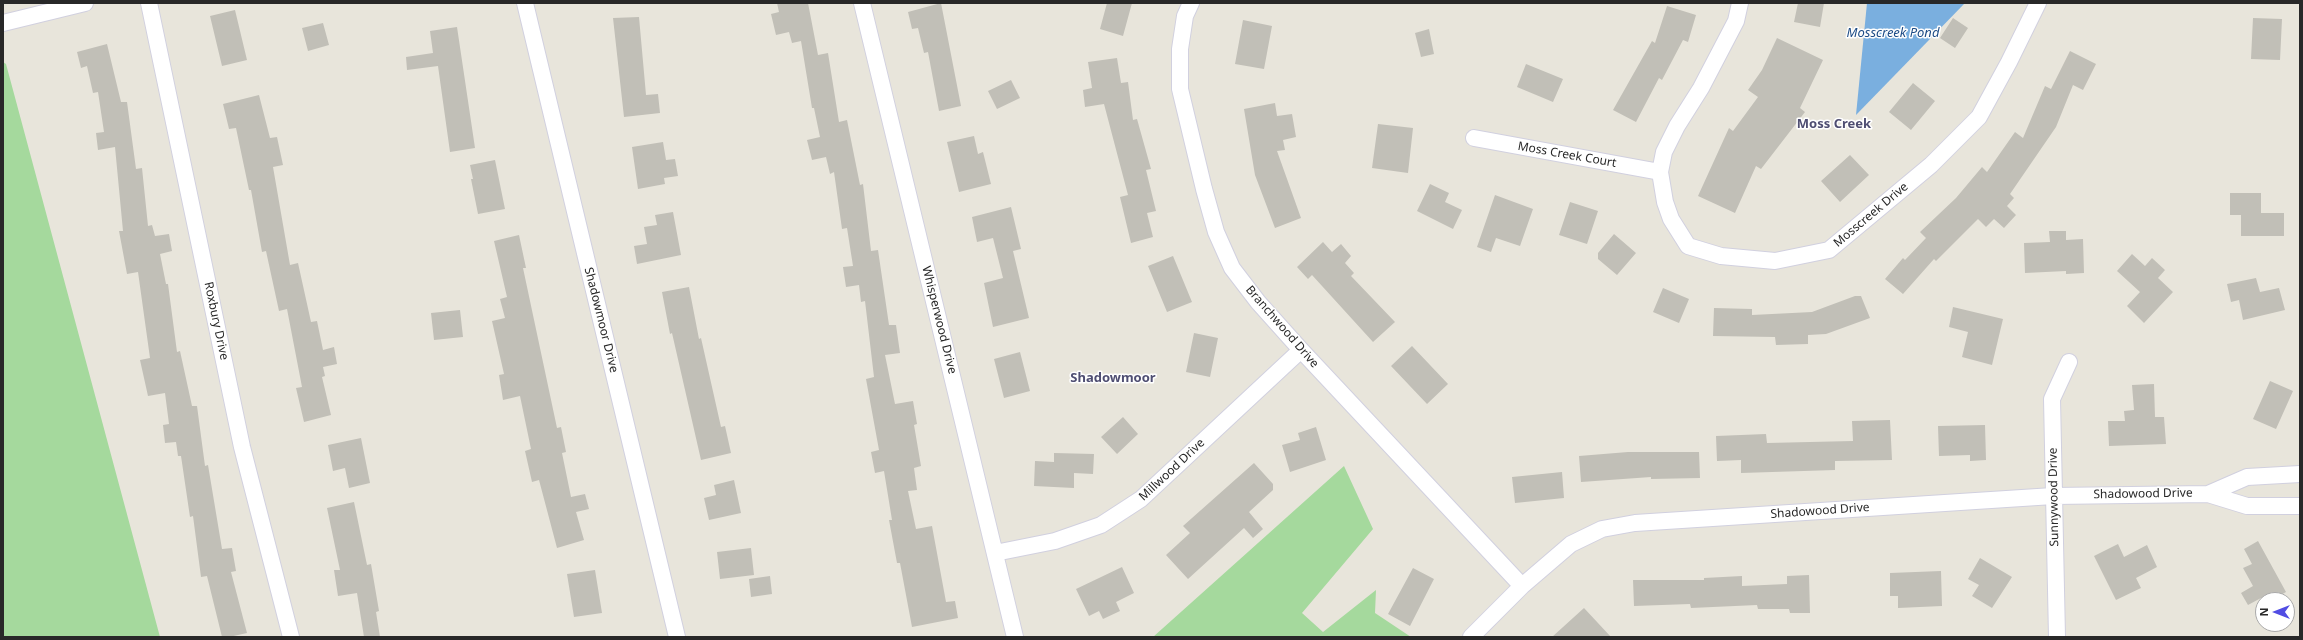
<!DOCTYPE html>
<html>
<head>
<meta charset="utf-8">
<style>
	body { margin:0 }
	#map { position:relative; width:2303px; height:640px; overflow:hidden; background:#e8e5db; font-family:"Noto Sans",sans-serif }
	canvas { display:block }
	.frame { position:absolute; inset:0; border:4px solid #282828; pointer-events:none }
	.north { position:absolute; left:2255px; top:592px; width:40px; height:40px; box-sizing:border-box; background:#fff; border:1px solid #a9a9a9; border-radius:50%; rotate:270deg; font-size:11px; font-weight:700; line-height:16px; text-align:center; color:#282828 }
	.north::after { content:''; display:block; margin:auto; width:14px; height:18px; background:#514de3; clip-path:polygon(50% 0,100% 100%,50% 72%,0 100%) }
</style>
</head>
<body>
<div id="map">
<canvas width="2303" height="640"></canvas>
<div class="frame"></div>
<div class="north">N</div>
</div>
<script>
const context = document.querySelector('canvas').getContext('2d');
context.lineJoin = 'round';
function fill(path, color) { context.fillStyle = color; context.fill(path, 'evenodd'); }
const toPath = rows => new Path2D(rows.map(r => 'M' + r).join(''));
function trace(path, color, width, dash) { context.strokeStyle = color; context.lineWidth = width; context.lineCap = dash ? 'butt' : 'round'; context.setLineDash(dash || []); context.stroke(path); }
function write(font, color, halo, rows, align = 'center') {
  context.font = font + ' "Noto Sans",sans-serif'; context.lineWidth = 3; context.setLineDash([]); context.textBaseline = 'middle'; context.strokeStyle = halo; context.fillStyle = color; for (const [text, x, y, turn = 0] of rows) {
    context.save(); context.translate(x, y); context.rotate((+turn || 0) * Math.PI / 180); context.textAlign = isNaN(turn) ? turn : align; if (halo) context.strokeText(text, 0, 0); context.fillText(text, 0, 0); context.restore();
  }
}
fill(toPath([
	[3,62,6,64,160,637,3,637],
	[1344,466,1373,529,1302,613,1323,632,1376,590,1375,613,1411,637,1153,637]
]), '#a5d99d');
fill(toPath([
	[1867,3,1965,3,1856,115]
]), '#7aafdf');
fill(toPath([
	[777,3,808,3,818,55,828,53,839,122,847,120,860,185,863,184,871,251,878,250,889,325,896,325,900,353,885,355,895,404,913,401,917,424,914,425,921,466,914,468,917,490,908,491,916,529,932,526,946,602,955,601,958,618,912,627,900,563,897,563,889,520,892,520,884,471,875,473,871,452,879,450,866,379,874,377,865,301,861,302,859,285,846,287,843,267,853,266,847,228,842,229,834,172,830,174,826,157,812,160,807,140,820,137,814,108,812,108,801,41,792,43,789,32,776,35,771,14,779,12],
	[941,3,961,106,939,111,928,52,924,53,918,28,912,29,908,12],
	[1107,3,1132,3,1123,36,1100,29],
	[1798,3,1824,3,1820,27,1794,22],
	[1667,6,1696,15,1688,42,1683,40,1662,80,1659,78,1636,122,1613,110,1652,41,1655,43],
	[235,10,247,60,222,66,210,16],
	[639,17,646,95,658,94,660,113,624,117,613,18],
	[1953,18,1968,28,1955,48,1940,38],
	[2253,18,2282,19,2280,60,2251,59],
	[1243,20,1272,26,1264,69,1235,64],
	[323,23,329,45,308,51,302,28],
	[457,27,475,148,450,152,438,66,407,70,406,57,433,53,430,31],
	[1429,29,1434,54,1421,57,1415,33],
	[1777,38,1823,60,1800,108,1805,112,1761,169,1756,166,1735,213,1698,196,1729,128,1733,131,1758,97,1748,90,1762,70],
	[107,44,121,102,127,102,136,169,142,168,148,226,152,225,155,236,169,234,172,251,160,254,166,284,168,284,177,352,180,351,192,406,197,406,205,466,208,465,222,549,232,548,236,571,231,572,247,633,229,637,222,637,207,576,201,577,193,516,190,517,181,456,178,456,176,442,165,443,163,425,169,424,165,393,148,396,140,360,150,358,138,272,127,274,119,231,123,231,115,147,98,150,96,133,104,132,98,92,93,93,87,66,81,68,77,52],
	[2070,51,2096,64,2083,90,2073,85,2056,127,2010,194,2014,198,2007,206,2016,215,2004,228,1994,219,1986,227,1978,219,1936,261,1934,259,1903,294,1885,279,1903,258,1905,260,1926,238,1920,232,1956,198,1982,167,1987,172,2015,132,2023,138,2045,86,2051,89],
	[1117,58,1121,83,1128,82,1133,120,1137,119,1151,169,1146,170,1156,211,1147,213,1153,237,1131,243,1120,197,1128,195,1104,104,1085,107,1083,90,1092,88,1088,62],
	[1526,64,1563,79,1553,102,1517,87],
	[1011,80,1020,98,997,109,988,91],
	[1913,83,1935,101,1911,130,1889,112],
	[259,95,270,138,277,137,283,165,273,167,290,265,298,263,311,322,317,321,323,350,334,347,337,364,323,367,325,376,322,377,331,415,304,422,296,388,302,387,287,309,279,311,266,251,262,252,251,190,249,190,236,128,229,129,223,104],
	[1275,103,1277,116,1292,114,1296,137,1283,140,1285,150,1277,151,1301,218,1275,228,1255,175,1244,109],
	[1378,124,1413,128,1408,173,1372,168],
	[974,136,978,154,983,152,991,184,959,192,947,142],
	[663,142,666,160,675,159,678,176,664,178,665,184,638,189,632,147],
	[1850,155,1869,175,1840,202,1821,181],
	[495,160,505,209,478,214,471,179,473,179,470,165],
	[1430,184,1449,193,1445,202,1462,210,1453,229,1417,211],
	[2230,193,2261,193,2261,213,2284,213,2284,236,2241,236,2241,215,2230,215],
	[1495,195,1533,209,1520,246,1496,238,1491,252,1477,247],
	[1570,202,1598,211,1587,244,1559,235],
	[1011,207,1021,249,1013,251,1029,318,993,327,984,283,1003,278,993,238,977,242,972,217],
	[673,212,681,255,637,264,634,246,647,244,644,227,657,225,655,215],
	[2049,231,2066,231,2066,240,2083,239,2084,273,2066,274,2066,271,2025,273,2024,243,2050,242],
	[1614,234,1636,253,1617,275,1598,259,1598,253],
	[519,235,526,268,523,268,557,428,561,427,566,452,562,453,571,497,585,494,589,509,576,512,584,540,557,548,539,480,532,482,525,451,531,449,520,396,503,400,499,375,504,374,492,321,505,318,500,299,507,297,494,241],
	[1323,242,1332,252,1341,244,1351,256,1345,263,1354,273,1351,276,1395,322,1373,342,1312,275,1308,279,1297,267],
	[2132,254,2145,266,2152,258,2165,270,2158,278,2173,292,2144,323,2127,306,2140,292,2117,271],
	[1173,256,1192,302,1167,312,1148,266],
	[2256,278,2260,292,2279,288,2285,310,2243,320,2239,300,2231,302,2227,284],
	[689,287,699,339,701,338,721,427,725,426,731,453,701,460,672,333,670,334,662,292],
	[1663,288,1689,299,1679,323,1653,312],
	[1855,296,1861,296,1870,318,1826,334,1808,335,1808,344,1776,345,1775,337,1713,336,1714,308,1752,309,1752,315,1812,312],
	[1953,307,2003,319,1992,365,1962,357,1968,332,1949,327],
	[460,310,463,337,434,340,431,313],
	[1194,333,1218,338,1210,377,1186,372],
	[1412,346,1448,384,1427,404,1391,366],
	[1020,352,1030,391,1004,398,994,359],
	[2270,381,2293,391,2276,429,2253,419],
	[2154,384,2155,417,2164,417,2166,444,2109,446,2108,421,2125,421,2124,411,2134,410,2132,385],
	[1123,417,1138,434,1117,454,1101,437],
	[1890,420,1892,460,1835,461,1835,470,1741,473,1741,460,1717,461,1716,436,1766,434,1767,443,1853,441,1852,421],
	[1985,425,1986,460,1970,461,1970,455,1939,456,1938,426],
	[1316,427,1326,460,1290,472,1282,445,1300,440,1298,433],
	[361,438,370,483,349,488,345,468,333,471,328,445],
	[1628,452,1699,452,1700,478,1651,479,1651,477,1581,482,1579,456],
	[1054,453,1094,454,1093,474,1074,473,1074,488,1034,486,1035,461,1054,462],
	[1254,463,1273,484,1273,490,1249,512,1263,529,1253,538,1244,528,1188,579,1166,555,1190,533,1183,526],
	[1562,472,1564,498,1515,503,1512,477],
	[734,480,741,513,709,520,704,498,716,495,714,485],
	[354,502,367,565,371,564,379,611,376,612,380,637,364,637,357,593,338,596,334,570,340,570,327,508],
	[2258,541,2286,592,2272,600,2263,601,2261,598,2248,605,2241,593,2253,586,2243,568,2252,564,2244,549],
	[2118,544,2124,557,2147,545,2157,567,2136,578,2141,588,2116,600,2094,556],
	[751,548,754,575,720,579,717,552],
	[1980,558,2012,577,1992,608,1972,596,1979,585,1968,579],
	[1122,567,1134,593,1116,602,1120,611,1103,619,1099,611,1089,616,1076,589],
	[1413,568,1434,579,1410,626,1388,614],
	[595,570,602,613,574,617,567,574],
	[1941,571,1942,606,1898,608,1898,596,1890,596,1890,573],
	[1809,575,1810,613,1790,613,1789,609,1758,609,1757,605,1691,608,1690,604,1634,606,1633,580,1704,580,1704,578,1742,576,1742,586,1787,584,1787,576],
	[770,576,772,594,751,597,749,579],
	[1584,608,1611,637,1552,637]
]), '#c1bfb7');
const minor = toPath([
	[149,3,242,447,291,637],
	[525,3,677,637],
	[862,3,1015,637],
	[1191,3,1185,16,1180,49,1180,89,1204,189,1216,232,1232,268,1258,302,1301,350,1522,586],
	[1740,3,1736,21,1701,88,1677,126,1664,152,1660,172,1665,202,1671,219,1688,246,1721,256,1775,261,1829,250,1931,165,1979,117,2009,62,2038,3],
	[3,23,85,3],
	[1474,138,1660,172],
	[2208,494,2247,477,2300,474],
	[995,553,1055,541,1101,525,1141,499,1301,350],
	[1471,637,1522,586,1571,544,1602,529,1635,523,2053,496,2208,494,2247,506,2300,506],
	[2057,637,2052,399,2069,362]
]);
trace(minor, '#d1d0df', 18);
trace(minor, '#fff', 16);
write('12px', '#282828', '#fff', [
	["Moss Creek Court",1567,155,10],
	["Mosscreek Drive",1871,215,-40],
	["Shadowmoor Drive",601,320,76],
	["Whisperwood Drive",939,320,76],
	["Roxbury Drive",216,321,78],
	["Branchwood Drive",1282,327,49],
	["Millwood Drive",1172,470,-43],
	["Shadowood Drive",2143,494,-1],
	["Sunnywood Drive",2054,497,-91],
	["Shadowood Drive",1820,511,-4]
]);
write('italic 13px', '#1d4c86', '#fff', [
	["Mosscreek Pond",1893,33]
]);
write('bold 13px', '#4f4e72', '#fff', [
	["Moss Creek",1834,124],
	["Shadowmoor",1113,378]
]);
</script>
</body>
</html>
